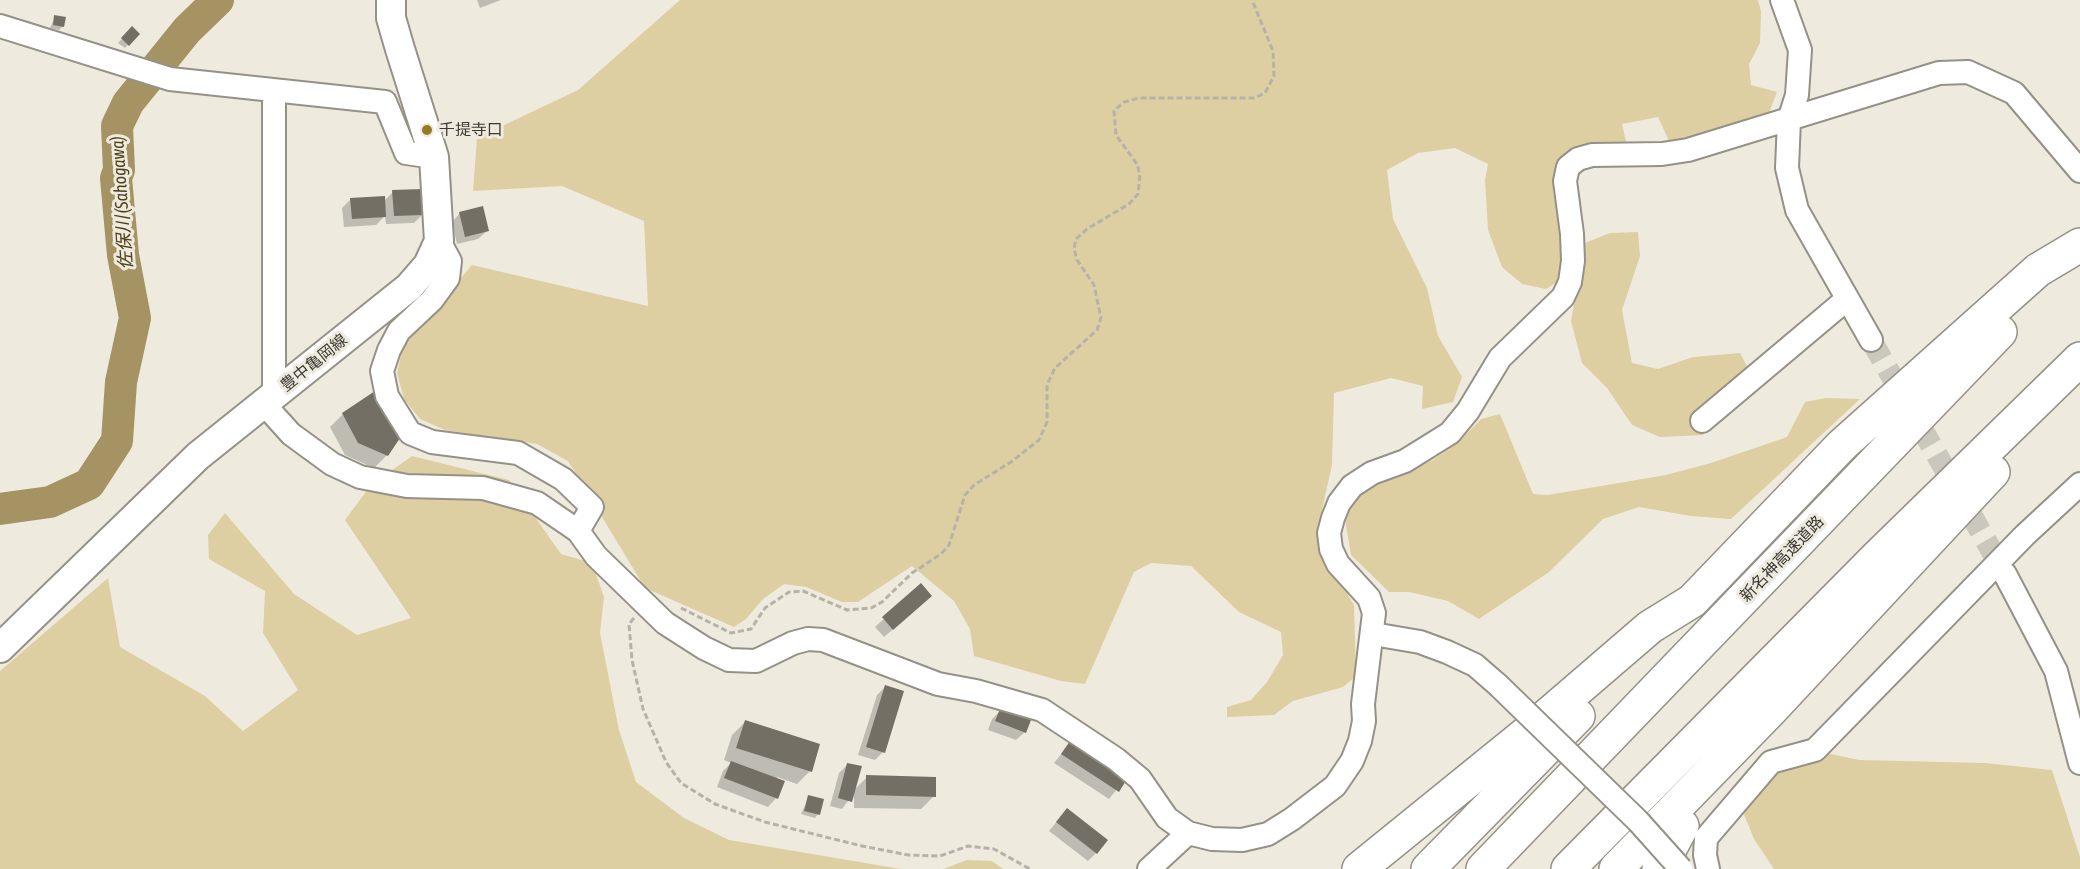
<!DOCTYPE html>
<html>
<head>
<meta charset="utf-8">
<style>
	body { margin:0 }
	canvas { display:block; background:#eeeade }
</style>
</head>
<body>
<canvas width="2080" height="869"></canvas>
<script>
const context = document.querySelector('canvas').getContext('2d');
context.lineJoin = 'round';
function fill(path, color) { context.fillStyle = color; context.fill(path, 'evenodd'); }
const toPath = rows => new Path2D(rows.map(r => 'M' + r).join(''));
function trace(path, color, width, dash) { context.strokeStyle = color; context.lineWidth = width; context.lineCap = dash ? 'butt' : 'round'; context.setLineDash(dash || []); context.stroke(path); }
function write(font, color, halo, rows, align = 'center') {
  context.font = font + ' "Asap Condensed","Noto Sans JP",sans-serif'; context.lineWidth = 6; context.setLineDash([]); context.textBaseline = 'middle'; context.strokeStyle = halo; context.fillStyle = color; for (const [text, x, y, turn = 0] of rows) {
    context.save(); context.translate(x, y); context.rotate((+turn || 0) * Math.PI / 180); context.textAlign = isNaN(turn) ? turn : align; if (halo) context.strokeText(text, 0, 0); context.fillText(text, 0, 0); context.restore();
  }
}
fill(toPath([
	[680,0,1758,0,1761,11,1760,43,1749,64,1751,85,1777,92,1767,118,1670,143,1658,117,1622,124,1627,146,1591,142,1568,151,1558,167,1553,190,1563,254,1562,279,1546,289,1522,284,1502,267,1488,230,1485,180,1488,164,1455,148,1418,153,1387,170,1393,219,1427,288,1438,336,1462,377,1453,402,1422,409,1423,386,1391,378,1334,393,1332,465,1321,514,1319,542,1327,561,1354,605,1356,676,1343,687,1293,701,1274,715,1227,717,1227,707,1251,700,1267,682,1283,655,1281,632,1239,612,1191,566,1151,563,1134,572,1085,684,1061,681,974,656,970,629,954,601,912,566,858,602,842,602,806,587,784,584,763,599,746,619,734,627,645,588,568,461,537,444,445,430,420,419,404,399,397,373,403,346,472,265,648,306,644,221,562,186,473,191,477,138,578,90],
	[1638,232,1640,256,1622,310,1632,363,1658,369,1693,357,1740,353,1752,376,1729,408,1703,435,1660,437,1632,425,1607,388,1582,363,1571,321,1585,243,1610,233],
	[1826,398,1860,399,1731,519,1691,516,1639,507,1603,519,1549,572,1479,619,1448,601,1409,592,1389,592,1351,555,1345,519,1350,504,1364,491,1433,460,1458,443,1481,419,1500,414,1533,494,1548,495,1666,475,1711,463,1787,437,1805,402],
	[412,456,509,480,561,554,592,563,604,597,600,633,619,730,636,782,684,818,729,840,901,869,0,869,0,671,108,578,120,647,205,696,243,731,298,690,263,633,265,591,209,559,208,535,225,513,294,594,357,635,411,618,345,520,371,485],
	[1798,747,1859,760,1985,763,2052,770,2080,857,2080,869,1774,869,1754,839,1736,795],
	[967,860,992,861,1003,869,943,869]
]), '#decfa3');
fill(toPath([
	[477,0,501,0,480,8],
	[55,17,63,26,59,30,50,28],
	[132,28,138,34,125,48,118,43],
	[393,192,423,214,414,223,386,224,385,216,376,225,344,227,342,208,351,199,384,201],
	[460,213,487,231,478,239,457,244,452,222],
	[343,414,387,455,374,468,345,455,330,427],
	[921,585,922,604,884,637,875,627],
	[885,687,883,752,875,760,858,755,877,695],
	[1000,711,1025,732,1016,740,988,730,992,719],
	[745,722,810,771,797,784,777,777,776,798,768,807,717,787,723,771,731,763,724,760,732,735],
	[1070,743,1125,779,1109,799,1054,763],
	[848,764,854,790,867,777,934,796,921,809,854,808,854,793,842,809,830,806,839,773],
	[809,797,818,814,815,818,801,814],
	[1059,819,1096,853,1088,861,1049,831]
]), '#0003');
trace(toPath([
	[0,509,50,502,89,484,117,441,121,382,135,318,123,255,116,178,119,170,117,126,128,103,187,30,218,0]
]), '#a59363', 32);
fill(toPath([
	[54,15,66,17,64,27,53,25],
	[132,26,140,34,129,46,121,38],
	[423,189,424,215,394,216,392,190],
	[385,196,386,217,352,219,350,198],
	[483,206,489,231,465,237,459,212],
	[375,391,402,435,388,456,358,443,342,413],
	[921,583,932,596,893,630,882,617],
	[885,685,904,691,885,753,866,747],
	[1000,709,1031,720,1026,733,995,721],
	[745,720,820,744,812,772,736,748],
	[1070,741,1127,779,1119,792,1061,754],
	[731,761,785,781,778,799,724,778],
	[847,763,862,766,852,802,838,798],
	[866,775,936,777,936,797,866,795],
	[808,795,824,799,820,815,804,811],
	[1067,808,1108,840,1097,854,1056,822]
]), '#736f65');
trace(toPath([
	[1871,340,2005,574]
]), '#cac7bc', 22, [22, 11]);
const minor = toPath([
	[1782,0,1800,50,1797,95,1789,120,1787,168,1797,210,1871,340],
	[0,26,170,79,385,102,406,153,434,157],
	[439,241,450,261,448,278,432,300,399,331,389,350,382,371,387,396,410,433,432,442,518,453,563,479,592,507,578,531],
	[274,394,274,92],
	[263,403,291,434,332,464,360,477,407,486,483,488,537,503,578,531,596,556,665,623,704,648,729,660,756,661,793,643,808,639,823,640,938,684,976,691,1042,710,1116,759,1140,779,1167,818,1188,833,1212,839,1242,840,1268,834,1292,819,1335,786,1352,761,1360,741,1364,721,1363,704,1374,613,1369,598,1338,564,1331,549,1329,533,1333,518,1339,503,1352,486,1372,473,1405,461,1450,433,1468,411,1500,358,1563,297,1570,282,1573,261,1572,234,1565,181,1568,167,1578,159,1592,155,1662,154,1688,150,1939,73,1968,72,2014,93,2080,171],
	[1702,421,1847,299],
	[2005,574,2056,671,2080,763],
	[1373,634,1420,642,1447,652,1475,665,1498,685],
	[1149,869,1188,833],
	[1708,869,1705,855,1706,838,1771,762,1815,750,2025,535,2080,484]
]);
const major = toPath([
	[0,648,198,456,409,287,428,265,439,241,434,157,400,49,391,18,391,0]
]);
const highway = toPath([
	[1359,869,1528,732,1650,627,1692,601,1842,445,2038,270,2080,245],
	[1428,869,1578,716],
	[1483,869,2000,332],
	[1568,869,1877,557,2080,359],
	[1616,869,1771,710,1993,472],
	[1659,869,1682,826]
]);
trace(minor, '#959186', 26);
trace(major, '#959186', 32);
trace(highway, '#959186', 36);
trace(toPath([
	[681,608,731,633,751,629,765,608,789,592,803,591,847,610,871,608,882,602,912,573,941,554,949,545,965,495,974,485,1011,462,1039,440,1047,422,1047,385,1055,368,1097,330,1101,318,1094,285,1077,260,1074,249,1076,239,1087,229,1129,204,1138,194,1140,175,1137,164,1116,135,1114,111,1124,102,1139,98,1254,98,1265,93,1274,76,1273,51,1252,0],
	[634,618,629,624,632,660,643,709,666,762,681,783,715,804,765,822,862,846,908,855,940,856,968,846,994,849,1030,869]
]), '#b6b2a9', 3, [6, 3]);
trace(minor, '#fff', 22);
trace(major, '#fff', 28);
trace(highway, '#fff', 33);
const minorBridge = toPath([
	[1498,685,1638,821,1681,869]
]);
trace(minorBridge, '#959186', 26, []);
trace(minorBridge, '#fff', 22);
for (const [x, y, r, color] of [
	[427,130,6,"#977b23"]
]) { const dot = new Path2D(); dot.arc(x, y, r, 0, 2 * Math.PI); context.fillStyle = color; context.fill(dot); trace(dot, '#eeeade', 2); }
write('16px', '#3b3934', '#eeeade', [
	["千提寺口",439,130]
], 'left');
write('16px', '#3b3934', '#eeeade', [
	["豊中亀岡線",314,363,-39],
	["新名神高速道路",1782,559,-46]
]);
write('italic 18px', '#4d4018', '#eeeade', [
	["佐保川 (Sahogawa)",122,203,-94]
]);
</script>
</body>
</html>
